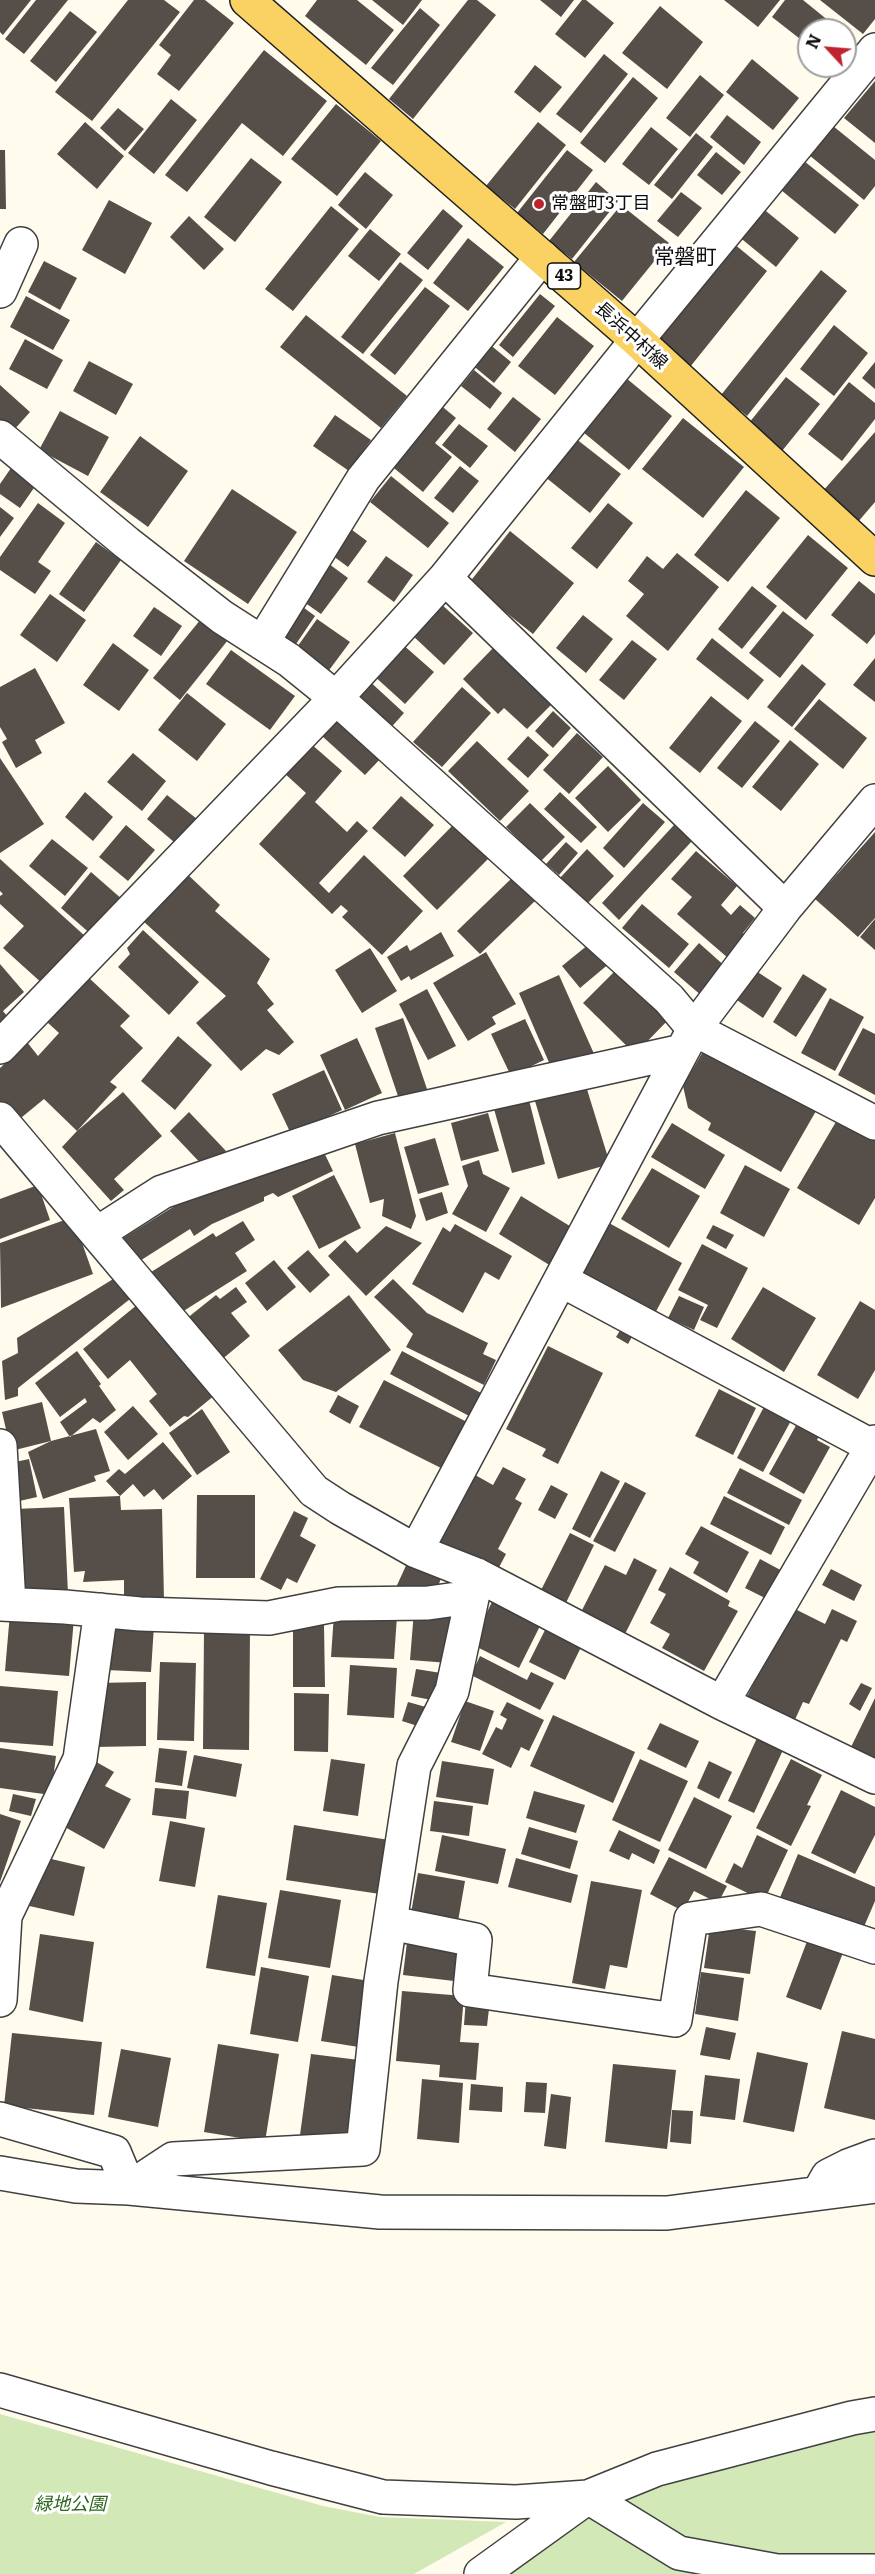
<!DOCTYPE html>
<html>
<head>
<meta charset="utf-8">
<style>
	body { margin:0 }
	#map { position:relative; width:875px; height:2574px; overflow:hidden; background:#fffbed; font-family:Literata,serif }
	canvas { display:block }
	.north { position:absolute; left:797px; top:18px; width:60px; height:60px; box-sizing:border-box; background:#fff; border:2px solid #9e9e9e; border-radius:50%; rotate:296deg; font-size:16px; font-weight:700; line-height:24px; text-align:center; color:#0d0d0d }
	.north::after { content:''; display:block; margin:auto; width:21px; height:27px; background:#be242f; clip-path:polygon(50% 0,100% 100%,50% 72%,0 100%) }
</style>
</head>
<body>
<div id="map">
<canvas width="875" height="2574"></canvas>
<div class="north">N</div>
</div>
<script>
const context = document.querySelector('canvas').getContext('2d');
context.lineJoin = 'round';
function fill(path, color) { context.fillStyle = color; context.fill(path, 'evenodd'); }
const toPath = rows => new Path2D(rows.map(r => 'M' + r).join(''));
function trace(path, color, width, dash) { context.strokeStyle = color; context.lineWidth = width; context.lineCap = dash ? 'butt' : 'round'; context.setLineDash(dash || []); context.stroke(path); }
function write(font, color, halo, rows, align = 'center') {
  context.font = font + ' Literata,"Noto Sans JP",serif'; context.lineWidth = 6; context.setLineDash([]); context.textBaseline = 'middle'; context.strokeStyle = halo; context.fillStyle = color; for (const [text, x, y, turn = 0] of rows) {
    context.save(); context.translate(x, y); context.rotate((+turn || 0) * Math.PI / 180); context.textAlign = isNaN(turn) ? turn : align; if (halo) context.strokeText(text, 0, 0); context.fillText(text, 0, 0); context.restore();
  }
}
fill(toPath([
	[0,2414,323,2506,380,2517,506,2522,414,2574,0,2574],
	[875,2429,875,2574,462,2574,543,2533,603,2506,721,2467]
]), '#d2e9b7');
fill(toPath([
	[0,0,31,0,3,35,0,32],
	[36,0,68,0,24,54,5,39],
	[128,0,164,0,180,12,92,121,55,92],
	[194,0,205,0,234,23,179,91,157,74,171,55,159,45],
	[317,0,357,0,394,30,366,65,305,16],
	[372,0,422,0,403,25],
	[468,0,477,0,496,15,413,119,389,99],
	[540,0,574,0,561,17],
	[582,0,586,0,614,23,585,58,555,34],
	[724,0,780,0,758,27],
	[785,0,803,0,840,30,809,30,809,46,772,17],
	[820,0,875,0,875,19,863,34],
	[660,6,703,42,667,89,622,53],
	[420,8,440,25,393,85,371,68],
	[70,11,97,32,56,82,30,61],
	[264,50,327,101,283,156,242,123,187,192,165,175],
	[604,54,628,74,581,133,556,114],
	[752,59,799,98,773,130,726,92],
	[535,65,562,87,540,113,514,92],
	[700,75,724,95,690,137,666,118],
	[633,77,658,98,605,163,580,143],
	[875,81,875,143,844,118],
	[171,99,197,120,154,174,128,153],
	[336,104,381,141,337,196,291,159],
	[118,108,144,129,125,151,100,128],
	[727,115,761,142,744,165,710,137],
	[85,122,124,156,97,189,57,154],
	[538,122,566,145,515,209,486,186],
	[833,126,875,160,875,186,864,200,809,155],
	[651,127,678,149,649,185,622,164],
	[696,133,713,147,672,199,654,185],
	[0,150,5,150,6,209,0,209],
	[567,150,593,170,543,234,517,213],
	[716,152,741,172,722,195,697,175],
	[251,158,282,182,235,242,204,217],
	[804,161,859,205,835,234,781,190],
	[365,172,393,195,366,229,338,205],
	[596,182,618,201,572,259,549,241],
	[681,192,702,208,678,237,657,221],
	[109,200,152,223,125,274,82,250],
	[621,205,669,243,622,301,574,262],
	[331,206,359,229,293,311,265,289],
	[761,207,799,238,776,267,738,236],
	[443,209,463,226,428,270,407,253],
	[189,216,224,249,204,270,170,237],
	[370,229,401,254,379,281,348,256],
	[468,238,504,267,468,311,433,283],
	[733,243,767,271,690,367,656,340],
	[44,261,77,278,60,310,28,292],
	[400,262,423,280,363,354,341,337],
	[821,270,847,291,747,416,721,395],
	[425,287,450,306,395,375,370,355],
	[540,294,555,306,513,357,499,345],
	[26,296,70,320,53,350,10,327],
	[306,315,407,396,381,428,280,347],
	[557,317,594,346,555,395,518,366],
	[834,325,868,353,834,396,800,369],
	[482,338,511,362,494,383,465,359],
	[25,339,63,360,47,389,9,369],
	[89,361,133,384,116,415,73,391],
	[875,362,875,389,862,378],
	[474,370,502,393,490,409,461,386],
	[786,377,820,404,782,451,749,423],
	[626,378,672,416,629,470,583,432],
	[849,382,875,403,875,419,842,461,808,434],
	[0,385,30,412,13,431,0,420],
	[513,397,541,419,515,452,487,429],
	[438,403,456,418,435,443,452,457,423,492,389,464],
	[60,411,109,437,88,476,39,450],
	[335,415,371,440,349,471,313,446],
	[683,418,744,467,703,518,642,469],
	[459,424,488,446,470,468,442,445],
	[875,432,875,502,857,523,822,492],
	[140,436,188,471,148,527,100,492],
	[575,438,621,474,590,513,544,476],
	[460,466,479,481,453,513,434,498],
	[11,468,36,485,20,508,0,494,0,484],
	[391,476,449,523,428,548,370,502],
	[232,489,297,532,248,604,184,561],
	[746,490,780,518,728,582,694,555],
	[38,503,65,523,38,562,51,571,35,594,0,570,0,557],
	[608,503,633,523,597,569,571,548],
	[0,507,14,518,0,537],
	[348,527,367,541,348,567,329,553],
	[510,531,574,583,533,634,469,583],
	[808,535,848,568,806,620,766,587],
	[96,542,121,560,84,612,59,594],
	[677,553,719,587,668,651,626,616,644,594,628,581,647,556,663,569],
	[386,556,413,575,394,602,367,582],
	[321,558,348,578,321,614,294,595],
	[859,581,875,594,875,634,867,644,831,615],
	[752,586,777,606,742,649,718,629],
	[50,594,86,620,57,662,20,635],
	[296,602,315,616,296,644,276,631],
	[440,603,473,633,444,665,412,635],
	[154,607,182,626,161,656,133,636],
	[783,611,814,635,780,678,749,653],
	[583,615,613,639,586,673,556,648],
	[201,619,228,640,180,700,153,678],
	[317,619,350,642,327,673,295,650],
	[712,638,764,680,748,700,696,659],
	[632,640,657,659,624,700,599,680],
	[113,643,149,670,119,711,83,685],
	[401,643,434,672,405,704,372,674],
	[494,647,552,704,527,729,504,708,498,714,463,679],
	[231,650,295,696,270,730,206,684],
	[875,658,875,702,853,685],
	[802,664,826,684,792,727,767,707],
	[35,668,65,723,35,740,42,753,16,768,2,742,7,739,0,727,0,687],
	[366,678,404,713,386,733,348,699],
	[462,687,491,713,442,767,413,742],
	[187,693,226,724,197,761,158,730],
	[711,696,742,721,700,773,669,748],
	[819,699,867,738,843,769,794,729],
	[553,711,571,728,553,748,535,731],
	[337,718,382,757,365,775,322,736],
	[755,721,780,741,742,788,717,768],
	[577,733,603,757,569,794,543,770],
	[528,736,549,755,528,778,507,759],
	[790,740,819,764,781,811,752,787],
	[477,741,529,791,500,821,448,771],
	[310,743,342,771,315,802,347,832,357,821,368,831,319,883,329,893,364,855,423,911,382,955,342,917,348,911,341,905,332,914,259,844,306,793,283,772],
	[133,753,166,781,142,811,107,782],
	[0,758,44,824,0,853],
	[608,766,641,800,608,832,575,798],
	[85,792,113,817,93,841,65,817],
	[560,792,597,827,581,843,544,809],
	[167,795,202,823,181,848,147,819],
	[401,796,434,825,405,857,372,828],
	[530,803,565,837,541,861,506,827],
	[643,803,665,822,624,868,603,848],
	[454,824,488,859,437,910,403,876],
	[126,825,155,850,128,881,99,857],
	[674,825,692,841,619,920,602,903],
	[875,832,875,918,858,937,815,899],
	[52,839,88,868,65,896,29,866],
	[566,842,578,853,559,875,546,864],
	[587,849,614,876,587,904,560,878],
	[696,851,737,886,721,905,731,915,740,905,755,918,743,933,747,937,728,958,677,914,692,897,671,879],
	[0,859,86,937,44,985,3,948,24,926,0,904,0,896,3,894,0,891],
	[91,872,123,900,93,936,61,908],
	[186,873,220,905,215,911,270,959,257,983,274,1004,267,1010,294,1042,279,1055,266,1049,241,1071,196,1023,226,996,143,921],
	[513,877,535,901,480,954,457,931],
	[642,904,689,944,669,968,622,928],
	[875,919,875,950,860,937],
	[143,930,199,982,169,1015,118,967,130,954,127,948],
	[441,932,454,956,411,980,409,976,401,981,387,957,407,945,410,951],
	[594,940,611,962,580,988,562,966],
	[699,943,727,968,702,996,674,972],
	[370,948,397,991,362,1013,335,970],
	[486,952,516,1004,492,1017,496,1024,468,1041,433,983],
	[0,964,24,992,3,1011,7,1016,0,1022],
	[620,966,671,1017,635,1054,583,1003],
	[753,969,782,988,763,1018,734,998],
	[803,974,827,989,796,1037,773,1022],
	[559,975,595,1056,554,1074,519,993],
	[89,978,130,1016,120,1026,143,1048,110,1082,117,1087,77,1131,44,1099,16,1122,0,1106,0,1068,27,1042,38,1056,59,1033,47,1022],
	[427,989,456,1046,428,1060,399,1004],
	[830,998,864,1017,835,1071,801,1053],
	[403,1018,428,1092,400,1102,375,1028],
	[525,1019,544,1060,511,1076,491,1034],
	[863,1028,875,1034,875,1095,838,1075],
	[178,1036,212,1065,175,1110,141,1081],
	[357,1038,382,1093,345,1110,320,1055],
	[705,1048,820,1104,781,1172,708,1130,711,1123,688,1108,683,1086],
	[324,1070,342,1110,291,1134,272,1094],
	[586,1086,610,1164,558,1179,535,1101],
	[123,1092,162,1136,114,1179,124,1190,111,1201,62,1147,77,1131],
	[529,1100,545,1164,512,1173,494,1109],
	[189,1112,226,1151,207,1170,170,1131],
	[488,1113,499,1151,461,1161,451,1123],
	[840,1115,875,1134,875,1198,859,1225,797,1188],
	[672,1123,725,1155,705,1189,651,1157],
	[395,1133,416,1216,411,1229,382,1216,384,1199,370,1203,355,1144],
	[317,1138,333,1171,278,1197,273,1193,264,1197,264,1201,212,1224,194,1236,190,1229,135,1264,120,1240,173,1207,175,1200],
	[435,1138,449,1185,418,1194,404,1147],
	[479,1160,483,1174,510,1188,486,1232,452,1214,468,1186,462,1166],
	[745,1165,790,1189,764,1237,720,1213],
	[652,1168,700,1196,669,1248,621,1219],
	[334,1175,361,1228,319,1249,292,1196],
	[38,1185,50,1220,0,1239,0,1199],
	[442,1192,448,1213,426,1221,419,1199],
	[521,1196,573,1228,551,1266,499,1234],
	[73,1217,93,1274,1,1308,0,1243],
	[243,1221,255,1240,235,1253,247,1271,174,1317,148,1274,213,1233,216,1237],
	[609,1223,682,1263,653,1317,579,1277],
	[455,1224,512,1256,499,1280,485,1272,463,1313,412,1284,443,1227,450,1232],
	[713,1225,734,1235,726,1249,706,1238],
	[386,1226,422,1243,366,1296,328,1256,345,1240,357,1253],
	[702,1244,748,1268,717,1328,700,1320,708,1305,678,1290],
	[308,1250,330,1275,310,1293,287,1268],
	[274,1260,296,1287,267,1311,245,1283],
	[123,1273,135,1295,18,1388,18,1396,5,1400,2,1361,18,1353,17,1338],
	[393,1279,427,1313,488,1343,483,1354,496,1360,484,1385,406,1347,413,1334,374,1297],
	[236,1287,247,1302,231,1313,250,1336,220,1361,186,1319,216,1295,220,1299],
	[763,1287,816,1318,784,1372,731,1339],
	[349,1295,391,1350,336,1392,303,1380,278,1350],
	[679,1296,704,1307,694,1330,668,1318],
	[143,1300,215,1395,188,1417,184,1416,170,1427,149,1401,157,1394,130,1360,108,1379,83,1349],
	[860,1301,875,1310,875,1370,858,1399,817,1375],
	[621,1329,633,1335,628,1344,616,1337],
	[548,1346,603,1373,558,1464,542,1456,546,1449,506,1429],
	[77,1351,101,1384,99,1386,116,1410,100,1423,93,1418,70,1437,60,1422,87,1402,85,1398,60,1417,35,1383],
	[402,1351,483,1394,471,1417,390,1374],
	[384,1380,467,1422,443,1469,359,1427],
	[719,1389,756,1408,733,1455,695,1436],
	[338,1395,359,1406,350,1424,329,1412],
	[42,1402,51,1441,11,1451,2,1412],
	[766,1403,793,1417,763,1472,737,1458],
	[133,1406,158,1434,128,1460,104,1432],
	[202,1409,230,1452,197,1475,169,1433],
	[799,1420,821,1432,817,1440,830,1447,804,1494,769,1474],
	[96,1429,110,1471,94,1476,96,1481,43,1499,28,1452,51,1441],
	[163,1442,192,1476,163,1500,154,1489,144,1497,133,1484,120,1496,106,1481,119,1469,125,1474],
	[29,1459,37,1497,15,1502,6,1464],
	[503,1467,526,1479,515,1499,522,1503,498,1549,506,1554,495,1575,431,1541,468,1471,493,1485],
	[740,1468,802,1500,789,1525,727,1493],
	[601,1471,620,1481,590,1538,572,1529],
	[625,1482,646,1493,615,1552,593,1541],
	[551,1485,568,1494,555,1519,538,1510],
	[197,1495,255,1495,255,1578,196,1578],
	[120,1496,121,1510,162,1509,164,1600,124,1600,124,1580,83,1582,85,1571,74,1572,69,1498],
	[724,1496,785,1527,771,1555,710,1524],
	[64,1507,68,1594,18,1596,14,1509],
	[294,1511,308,1518,300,1536,316,1545,297,1583,287,1578,281,1590,260,1579],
	[701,1526,749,1552,727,1593,693,1573,699,1562,685,1554],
	[570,1533,594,1545,563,1609,538,1596],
	[634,1558,657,1570,623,1638,579,1616,605,1565,626,1575],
	[409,1559,443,1574,435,1593,393,1594],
	[760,1559,786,1573,771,1601,745,1588],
	[670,1567,730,1601,728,1606,738,1611,704,1671,662,1648,670,1634,650,1623,666,1594,658,1590],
	[831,1569,862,1585,854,1601,822,1585],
	[493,1600,541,1624,519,1668,471,1644],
	[791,1607,825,1624,832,1609,857,1621,847,1642,841,1639,809,1704,803,1702,793,1724,745,1701],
	[414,1611,453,1614,449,1663,410,1660],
	[10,1613,74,1618,69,1676,5,1671],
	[334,1614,397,1616,394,1659,331,1657],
	[108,1623,154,1625,151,1672,106,1670],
	[548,1624,584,1641,565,1680,529,1662],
	[293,1625,324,1625,325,1687,293,1687],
	[204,1630,250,1630,249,1750,203,1749],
	[480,1656,527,1680,531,1672,554,1683,540,1710,471,1675],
	[160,1662,196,1663,194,1741,157,1740],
	[350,1665,397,1668,394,1718,347,1715],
	[416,1669,441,1673,437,1701,411,1696],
	[146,1682,146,1746,96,1747,96,1683],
	[861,1683,872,1688,860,1711,849,1704],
	[0,1686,58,1691,53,1746,0,1742],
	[294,1693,329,1694,328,1752,294,1751],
	[875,1698,875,1768,861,1761,865,1754,851,1747],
	[465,1701,494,1711,480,1751,451,1742],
	[408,1702,433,1709,427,1729,402,1721],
	[507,1702,544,1720,529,1751,521,1747,511,1768,482,1754,496,1727,502,1730,507,1719,500,1715],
	[553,1715,635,1752,613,1803,530,1766],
	[660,1723,699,1741,686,1768,647,1749],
	[757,1738,783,1750,754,1813,728,1801],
	[0,1748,56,1756,51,1795,0,1788],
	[159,1748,187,1751,182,1786,155,1782],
	[194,1755,242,1764,236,1797,187,1788],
	[91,1759,114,1772,105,1786,131,1799,104,1849,56,1822],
	[331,1759,365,1764,358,1816,323,1811],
	[640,1759,688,1781,660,1842,612,1820],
	[791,1759,822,1775,807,1805,811,1806,791,1846,756,1828],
	[442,1761,494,1769,488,1805,436,1797],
	[709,1761,732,1772,719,1799,697,1788],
	[155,1788,189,1791,186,1819,152,1815],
	[841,1790,875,1807,875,1835,855,1874,811,1853],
	[534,1791,585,1805,576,1833,526,1818],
	[13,1794,36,1799,31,1816,9,1811],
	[694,1797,732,1816,706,1869,668,1850],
	[434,1801,473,1806,469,1836,430,1831],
	[0,1814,21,1821,0,1882],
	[170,1821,205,1828,195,1887,159,1881],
	[294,1825,389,1840,380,1894,286,1880],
	[529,1827,578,1841,570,1869,521,1854],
	[619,1830,660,1850,654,1864,632,1853,629,1860,609,1851],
	[442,1835,506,1849,498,1884,435,1871],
	[757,1835,788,1850,764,1901,725,1882,734,1863,742,1868],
	[18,1851,85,1867,74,1916,7,1901],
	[798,1854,875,1887,875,1901,860,1936,774,1912],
	[669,1857,727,1886,718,1903,694,1891,683,1911,650,1894],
	[516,1858,578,1875,571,1903,508,1887],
	[418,1873,465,1881,457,1927,410,1919],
	[591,1881,642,1890,627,1968,610,1965,605,1989,572,1983],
	[280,1890,341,1900,330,1968,268,1958],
	[218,1895,267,1903,255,1976,206,1968],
	[710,1926,756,1931,750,1974,704,1968],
	[40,1934,94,1942,83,2022,29,2010],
	[408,1934,459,1941,454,1981,403,1975],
	[809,1936,844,1950,821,2010,786,1997],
	[261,1967,309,1976,298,2042,250,2034],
	[701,1972,744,1978,738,2021,695,2014],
	[332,1975,376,1982,365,2048,321,2041],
	[402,1991,464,1996,460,2042,479,2043,476,2080,439,2077,440,2065,396,2061],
	[466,1998,490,2000,487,2026,464,2025],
	[706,2027,736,2033,730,2060,700,2055],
	[842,2031,875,2039,875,2120,824,2108],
	[12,2033,102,2042,94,2115,4,2106],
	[218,2044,279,2054,265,2142,204,2132],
	[121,2049,171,2058,158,2127,108,2117],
	[757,2052,808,2063,794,2132,743,2122],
	[311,2054,359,2060,349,2142,300,2135],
	[613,2064,676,2070,667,2149,605,2142],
	[705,2075,740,2079,735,2120,700,2116],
	[422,2079,463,2083,459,2143,417,2139],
	[526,2082,547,2083,545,2113,524,2112],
	[471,2084,503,2087,502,2112,469,2110],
	[551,2094,571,2097,566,2149,544,2146],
	[672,2110,693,2111,691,2144,670,2142]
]), '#564e49');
const minor = toPath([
	[0,291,21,244],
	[0,437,127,543,222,617,289,660,336,698,669,999,694,1029,875,1123],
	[445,578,785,908],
	[262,643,363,479,542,257],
	[0,1047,336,698,445,578,637,340,875,50],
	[0,1119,314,1491,340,1508,416,1551,477,1575,722,1703,875,1777],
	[98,1233,162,1192,378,1118,682,1051],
	[561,1280,875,1448],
	[0,1446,9,1604],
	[416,1551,694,1029,785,908,875,801],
	[0,1604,65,1607,140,1614,269,1618,339,1604,428,1603,471,1597],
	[722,1703,875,1442],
	[391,1923,475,1940,470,1990,675,2020,691,1919,761,1909,875,1947],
	[0,2000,5,1916,80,1759,101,1610],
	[0,2119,114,2152,129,2188,380,2212,667,2213,875,2186],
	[0,2173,76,2186,129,2188,173,2159,363,2149,381,1981,414,1766,452,1691,477,1575],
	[819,2192,828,2176,848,2166,875,2156],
	[0,2390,271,2468,383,2497,516,2502,588,2497,657,2469,852,2418,875,2414],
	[481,2574,588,2497,679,2553,777,2571,875,2571]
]);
const major = toPath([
	[247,0,637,340,875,559]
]);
trace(minor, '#404040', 36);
trace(major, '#1e1e1e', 36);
trace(minor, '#fff', 33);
trace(major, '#f9d263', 33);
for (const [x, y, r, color] of [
	[539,204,6,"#be242f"]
]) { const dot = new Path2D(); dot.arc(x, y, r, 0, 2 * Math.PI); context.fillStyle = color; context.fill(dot); trace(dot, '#fff', 2); }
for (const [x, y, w] of [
	[564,276,33]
]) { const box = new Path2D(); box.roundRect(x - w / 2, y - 13, w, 26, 4.5); context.fillStyle = '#fff'; context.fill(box); trace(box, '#0d0d0d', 1.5); }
write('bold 16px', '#0d0d0d', null, [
	["43",564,276]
]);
write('18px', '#0d0d0d', '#fff', [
	["常盤町3丁目",551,204]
], 'left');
write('18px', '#0d0d0d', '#fff', [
	["長浜中村線",631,336,42]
]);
write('italic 18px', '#2d651d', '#fff', [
	["緑地公園",70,2505]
]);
write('21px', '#0d0d0d', '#fff', [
	["常磐町",685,258]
]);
</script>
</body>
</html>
